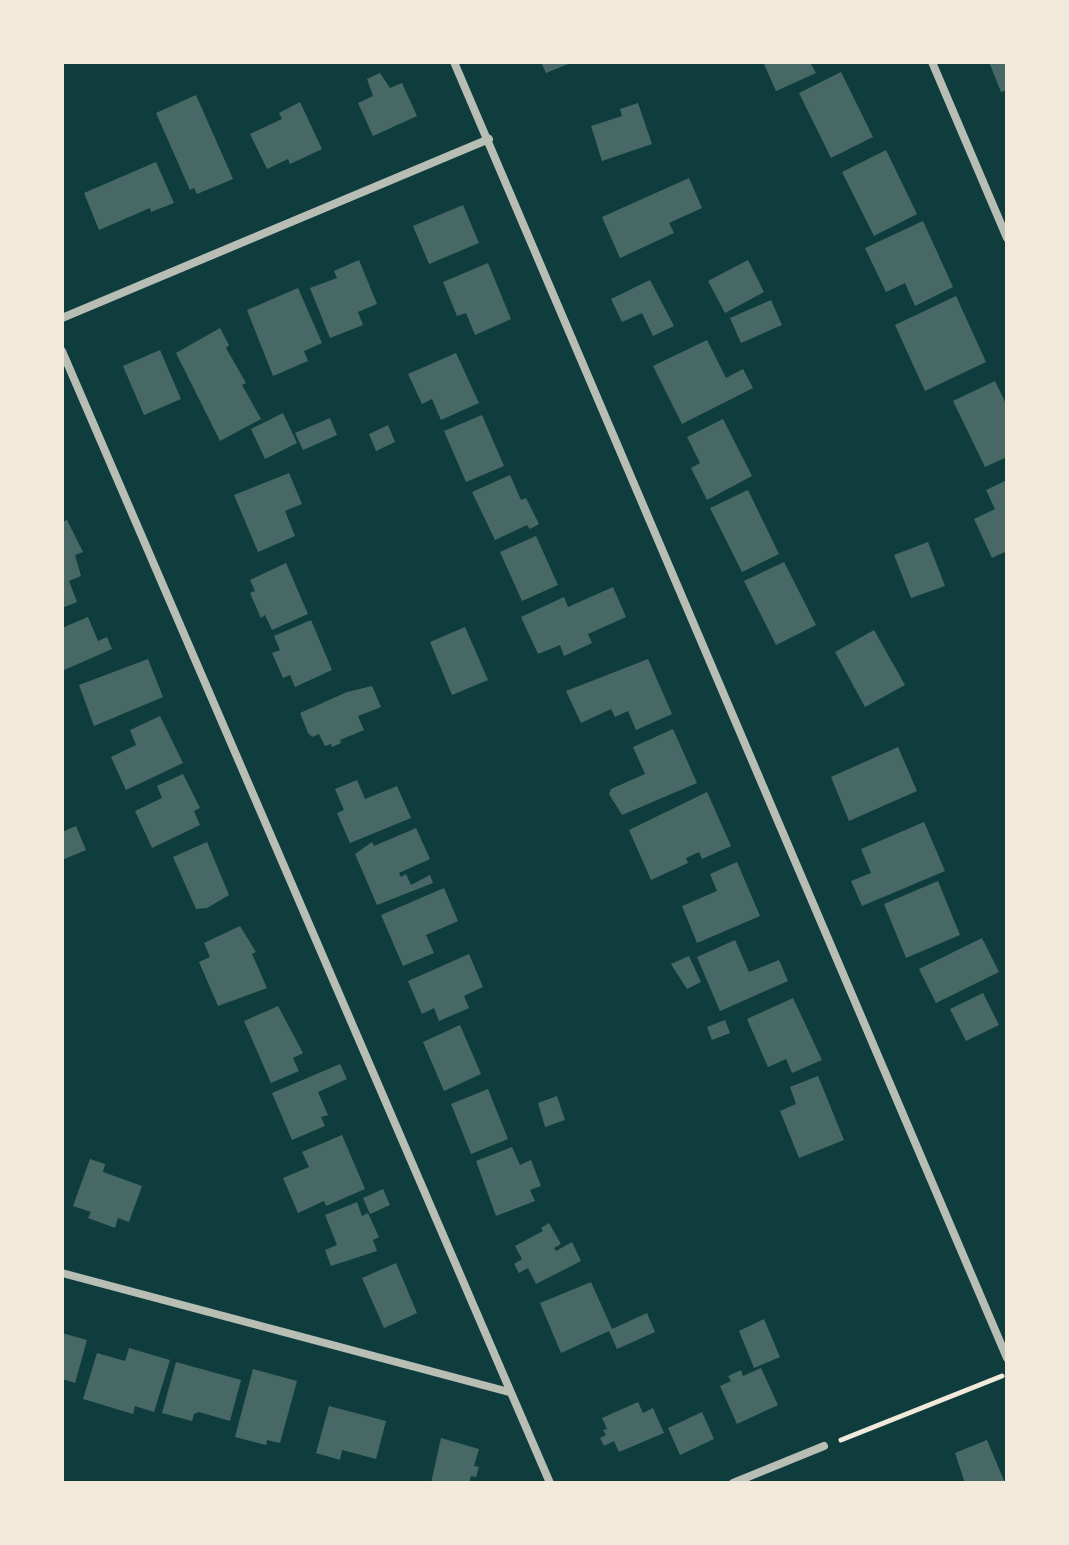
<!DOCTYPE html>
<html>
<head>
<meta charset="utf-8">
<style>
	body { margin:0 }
	#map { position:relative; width:1069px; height:1545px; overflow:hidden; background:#0f3d3e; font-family:Inter,sans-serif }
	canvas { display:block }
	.frame { position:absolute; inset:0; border:64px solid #f1e9da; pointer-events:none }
</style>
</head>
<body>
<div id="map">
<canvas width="1069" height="1545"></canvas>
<div class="frame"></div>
</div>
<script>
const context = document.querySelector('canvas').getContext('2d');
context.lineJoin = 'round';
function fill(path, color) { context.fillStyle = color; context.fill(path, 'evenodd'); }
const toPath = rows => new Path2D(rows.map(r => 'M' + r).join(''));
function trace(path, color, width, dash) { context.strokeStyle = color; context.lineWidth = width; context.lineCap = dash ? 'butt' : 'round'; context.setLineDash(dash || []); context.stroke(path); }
fill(toPath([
	[541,62,573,62,546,73],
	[763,62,810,62,816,73,776,91],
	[989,62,1007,62,1007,90,1001,92],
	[841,72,873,137,831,158,799,93],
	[380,73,390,88,402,83,417,116,373,136,358,103,373,96,367,79],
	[196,95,233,179,197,194,194,188,190,190,156,113],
	[300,102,322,149,290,164,288,159,267,169,250,134,282,119,279,113],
	[638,103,652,144,602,161,591,126,622,116,620,109],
	[886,150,917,214,874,236,842,172],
	[156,162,174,203,151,212,150,208,99,230,84,193],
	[689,178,702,208,669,223,674,233,620,258,602,217],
	[463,205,479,243,429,264,413,226],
	[923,221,953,287,915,306,905,283,886,292,865,248],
	[359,260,377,304,358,312,363,325,330,338,310,288,337,278,334,271],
	[748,260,764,292,725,313,708,281],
	[488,263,511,319,475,335,466,313,457,316,443,282],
	[650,280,674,326,653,336,642,313,622,322,611,299],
	[298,288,322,343,304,351,308,361,273,376,247,310],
	[956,296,986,362,925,391,895,325],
	[771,300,782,325,741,343,730,318],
	[220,328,229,345,226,348,246,383,242,385,261,419,220,441,176,353],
	[707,340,726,378,743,369,753,388,682,424,653,366],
	[160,350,181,399,144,415,123,366],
	[456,353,479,403,441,420,432,399,422,404,408,374],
	[995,381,1007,406,1007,457,985,467,953,401],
	[283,413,297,443,265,459,251,429],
	[482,415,504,466,466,482,444,431],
	[330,418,337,435,303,450,295,433],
	[723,419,752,476,707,500,691,468,700,463,687,437],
	[388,425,395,442,376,451,369,434],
	[289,473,302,504,285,511,295,536,258,552,234,495],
	[510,475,521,500,526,498,539,524,530,529,527,525,495,540,472,492],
	[1007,480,1007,551,992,558,974,519,995,509,986,490],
	[748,490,779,554,742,572,710,508],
	[67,520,83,552,75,555,81,576,69,581,77,602,62,608,62,522],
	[536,536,558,585,522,601,500,552],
	[928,542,945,586,911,598,894,555],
	[784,562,816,625,776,645,744,581],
	[286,563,308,614,272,630,265,615,261,618,250,593,255,591,250,580],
	[613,587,626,617,588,634,592,643,564,656,560,645,538,654,521,617,564,597,568,607],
	[88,617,98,641,107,637,112,649,62,671,62,628],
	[311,620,332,670,295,687,290,675,283,678,272,653,280,650,274,636],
	[465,627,488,680,452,695,430,642],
	[874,630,905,685,865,707,835,652],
	[148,659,163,697,94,726,79,685],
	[648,659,672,714,636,730,628,711,615,717,611,709,581,723,566,691],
	[372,686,381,707,358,716,364,730,340,740,341,743,332,747,331,744,325,746,319,734,312,737,308,733,300,713,347,692],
	[160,716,183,763,126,790,111,757,136,745,130,730],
	[673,729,697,783,622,815,609,794,611,789,645,774,633,747],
	[898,747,917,791,849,821,831,777],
	[183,774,200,808,194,811,200,825,152,848,135,811,162,798,157,786],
	[357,780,365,799,397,786,411,818,350,843,337,813,344,810,335,789],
	[707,792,731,846,702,859,699,852,686,858,688,863,651,880,629,830],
	[924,822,945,871,862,906,851,881,871,873,861,849],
	[76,826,86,850,62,860,62,832],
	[416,828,430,859,399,873,401,877,406,874,411,885,430,875,433,883,377,905,355,854,372,842,374,846],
	[207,842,229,895,207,908,196,909,173,857],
	[737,862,760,916,697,943,682,906,717,891,710,874],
	[938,881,960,935,906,958,884,904],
	[444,888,458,921,426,935,434,953,403,966,381,915],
	[240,926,256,952,252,954,267,988,218,1006,199,962,210,957,204,943],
	[982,938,999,972,936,1003,919,969],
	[735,940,749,972,779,960,788,981,720,1011,697,957],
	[469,954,483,987,464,996,469,1008,439,1021,434,1008,422,1014,408,981],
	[689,956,701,982,687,989,671,964],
	[983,993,999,1025,966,1041,950,1009],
	[793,998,822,1060,792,1073,786,1059,768,1067,747,1019],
	[278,1006,303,1053,293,1058,299,1071,271,1083,244,1021],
	[725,1020,730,1033,712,1040,707,1027],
	[460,1025,481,1074,444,1091,423,1042],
	[340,1064,347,1079,318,1092,328,1115,321,1117,325,1126,292,1140,272,1093],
	[818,1076,844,1140,799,1158,780,1111,796,1104,790,1087],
	[488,1089,508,1139,471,1154,451,1104],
	[557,1096,565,1120,545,1127,538,1103],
	[342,1135,365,1189,326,1206,324,1201,298,1213,283,1178,309,1167,302,1152],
	[512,1147,520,1165,531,1160,541,1186,530,1190,535,1201,496,1216,476,1161],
	[90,1159,105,1164,103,1172,142,1186,129,1222,118,1218,115,1228,88,1218,91,1212,73,1206],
	[383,1189,390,1205,370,1214,363,1198],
	[357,1202,362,1216,368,1213,379,1237,373,1240,377,1251,331,1266,325,1250,337,1245,325,1215],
	[549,1223,561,1244,554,1248,556,1251,572,1242,581,1261,536,1284,528,1268,519,1273,514,1264,522,1259,515,1246,543,1231,541,1228],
	[396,1263,417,1313,384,1328,362,1278],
	[591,1282,612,1329,647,1313,655,1332,617,1349,609,1331,561,1353,540,1303],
	[764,1319,780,1357,754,1368,739,1331],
	[62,1333,87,1340,75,1383,62,1379],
	[129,1348,170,1360,154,1412,135,1406,133,1414,83,1399,97,1353,125,1361],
	[176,1362,241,1380,230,1421,199,1412,194,1414,192,1421,162,1413],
	[761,1368,778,1405,737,1424,720,1386,731,1381,728,1376,741,1370,743,1376],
	[253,1369,297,1381,280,1443,267,1440,266,1445,235,1437],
	[638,1402,643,1413,653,1408,664,1433,619,1452,614,1441,604,1446,600,1438,606,1435,603,1430,607,1429,602,1418],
	[329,1406,386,1421,376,1459,342,1450,340,1460,316,1453],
	[702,1412,714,1439,680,1455,668,1428],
	[441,1438,479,1449,474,1466,479,1467,476,1477,471,1476,469,1483,431,1483],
	[987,1440,1005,1483,965,1483,955,1453]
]), '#486865');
trace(toPath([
	[841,1440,1002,1376]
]), '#f1e9da', 5);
trace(toPath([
	[454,62,1007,1358],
	[932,62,1007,238],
	[62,318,489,139],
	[62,351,550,1483],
	[62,1273,509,1392],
	[733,1483,824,1446]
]), '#b8beb3', 8);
</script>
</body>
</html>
